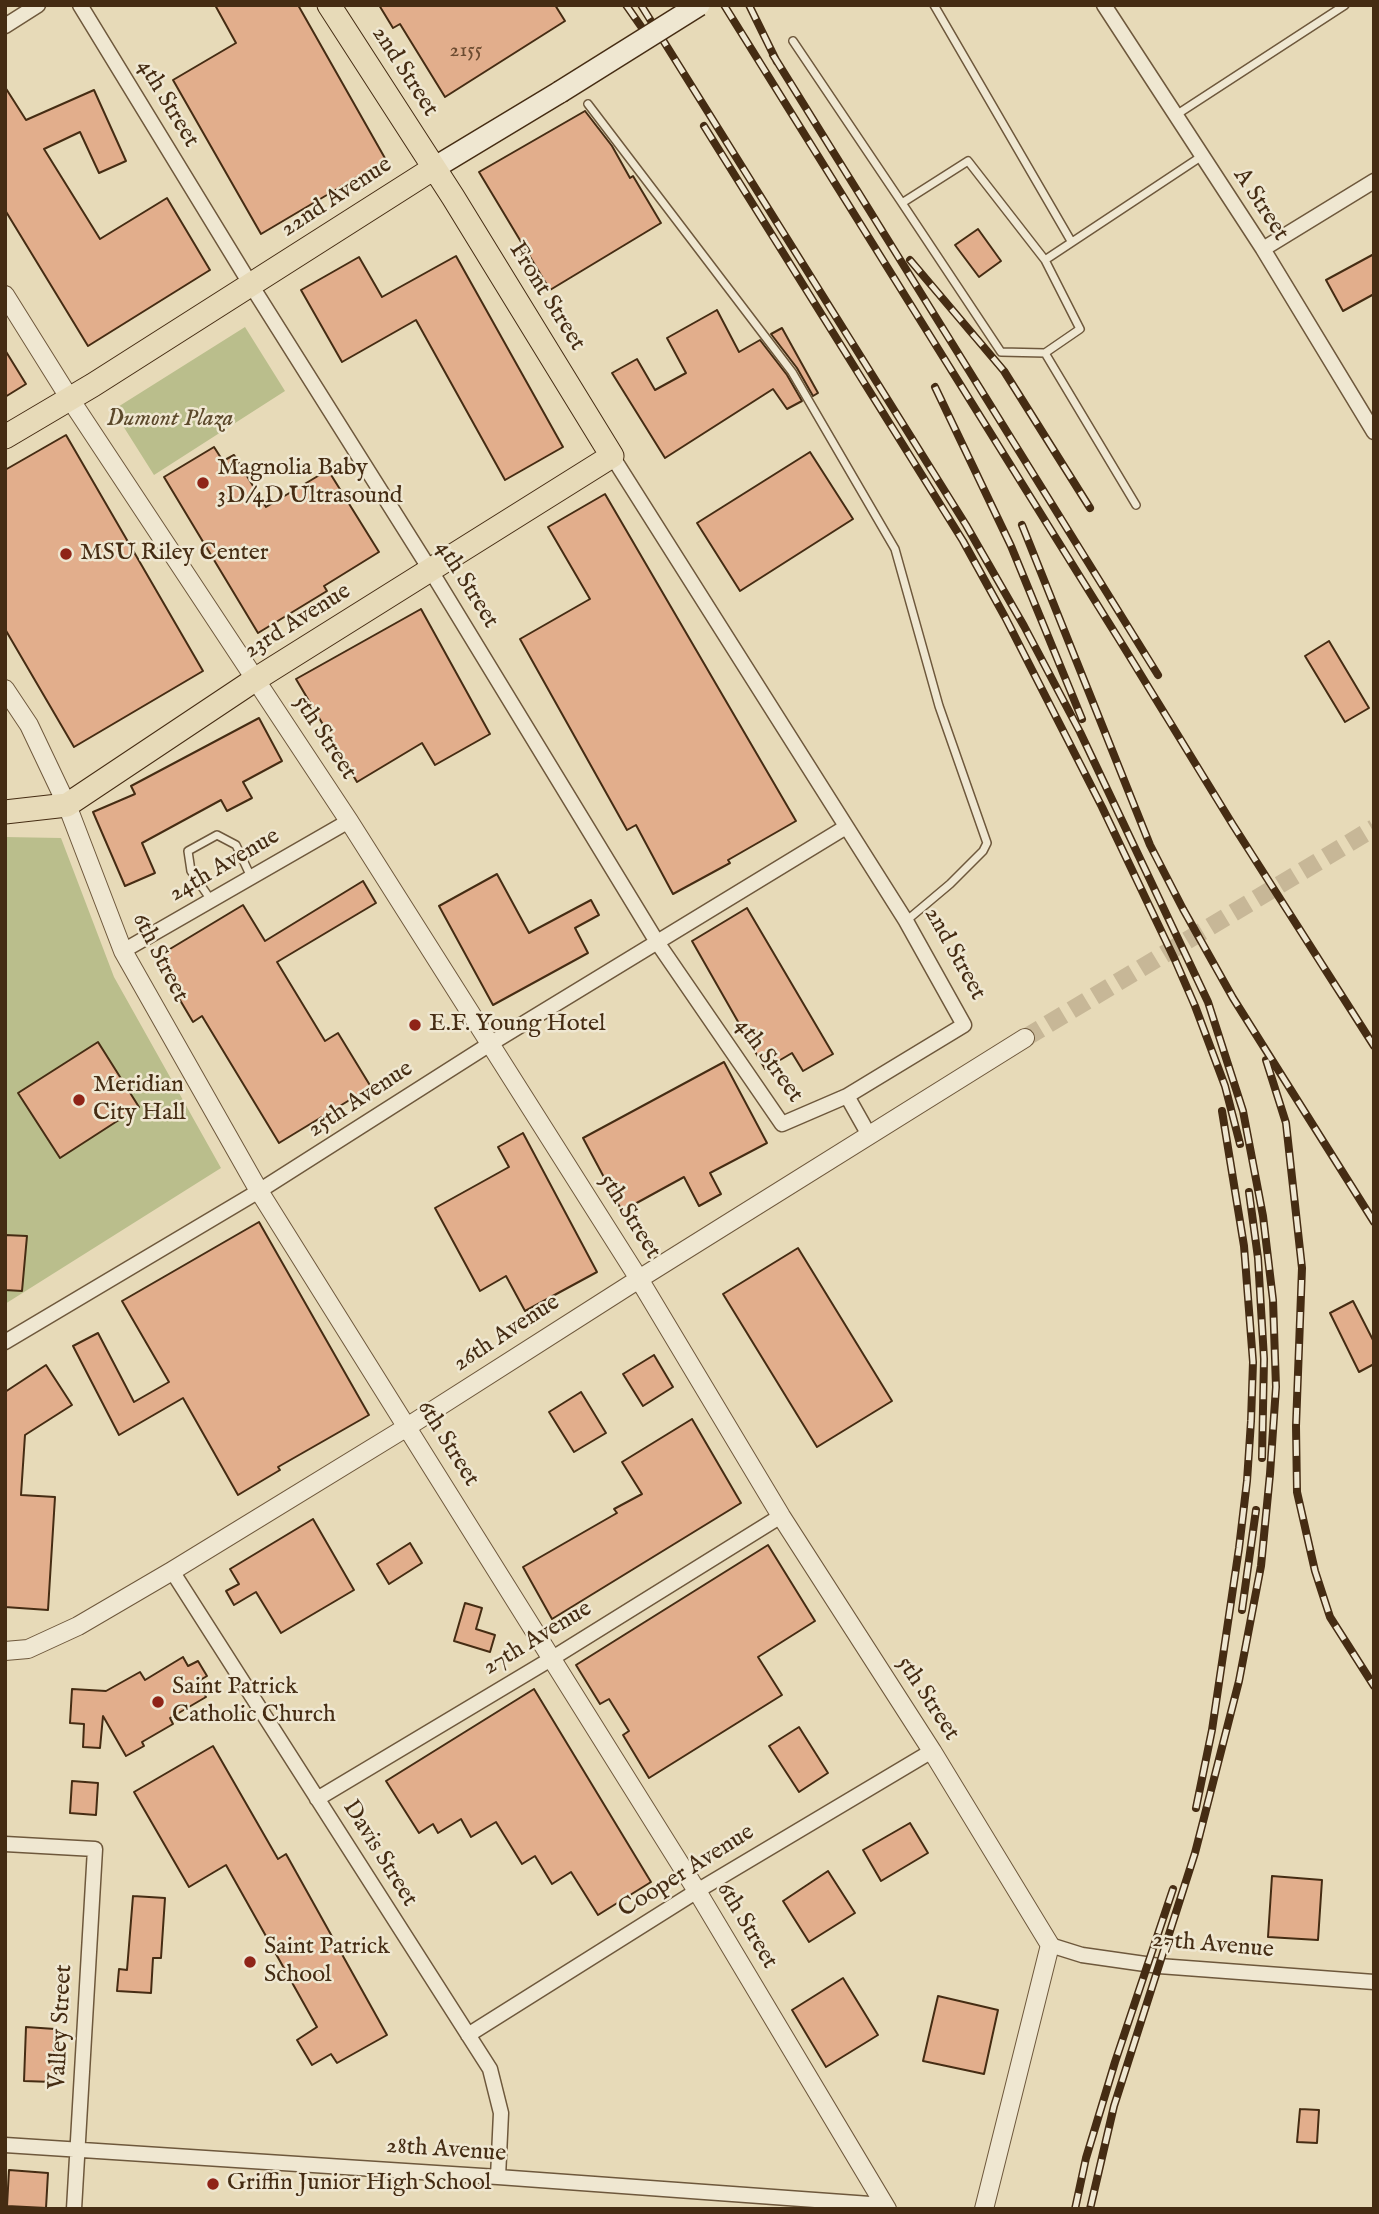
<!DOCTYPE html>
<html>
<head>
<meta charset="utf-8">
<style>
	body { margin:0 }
	#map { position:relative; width:1379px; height:2214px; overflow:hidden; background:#e7dab8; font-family:"IM FELL English",serif }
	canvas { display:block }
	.frame { position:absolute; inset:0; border:7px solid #452c13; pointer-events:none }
</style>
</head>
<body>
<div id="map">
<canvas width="1379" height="2214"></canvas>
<div class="frame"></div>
</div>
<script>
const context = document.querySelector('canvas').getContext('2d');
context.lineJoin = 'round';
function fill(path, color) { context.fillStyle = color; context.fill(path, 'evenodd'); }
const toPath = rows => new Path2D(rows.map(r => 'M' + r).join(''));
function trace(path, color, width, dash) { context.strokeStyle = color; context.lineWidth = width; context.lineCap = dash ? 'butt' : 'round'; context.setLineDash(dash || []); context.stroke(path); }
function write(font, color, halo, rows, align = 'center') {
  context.font = font + ' "IM FELL English",serif'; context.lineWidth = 5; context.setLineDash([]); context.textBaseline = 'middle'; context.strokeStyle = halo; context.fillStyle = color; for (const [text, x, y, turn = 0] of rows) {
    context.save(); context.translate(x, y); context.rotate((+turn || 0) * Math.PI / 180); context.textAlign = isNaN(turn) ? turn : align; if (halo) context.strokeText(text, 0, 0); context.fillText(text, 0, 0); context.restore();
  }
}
fill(toPath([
	[245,327,285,391,154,475,113,410],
	[5,837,61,838,114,977,221,1168,5,1304]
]), '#babe8c');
const building = toPath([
	[215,5,298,5,386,160,261,234,173,80,236,43,215,5],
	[379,5,555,5,565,21,445,97,400,24,393,28,379,5],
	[5,87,26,120,94,90,126,161,99,173,80,132,44,149,100,239,167,198,210,270,88,346,5,210,5,87],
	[585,111,612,146,630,178,633,176,661,223,550,290,479,172,585,111],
	[978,229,1001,261,979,277,955,245,978,229],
	[1374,254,1374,294,1343,311,1326,280,1374,254],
	[456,256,563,447,505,480,416,320,342,362,301,290,359,257,382,297,456,256],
	[717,310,739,352,760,340,787,375,802,401,787,409,773,389,665,458,612,373,637,359,655,390,686,373,667,338,717,310],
	[782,328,818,393,813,396,797,368,771,334,782,328],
	[5,350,26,384,5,397,5,350],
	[66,435,203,671,74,747,5,629,5,470,66,435],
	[214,447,223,461,234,455,266,507,328,470,379,552,324,586,327,591,258,633,164,477,214,447],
	[810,452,853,519,740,591,697,523,810,452],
	[605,494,796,821,728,860,730,863,673,894,636,825,627,830,520,639,590,599,548,527,605,494],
	[421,609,490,734,435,765,422,743,357,782,296,679,421,609],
	[1329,641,1369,708,1345,722,1305,656,1329,641],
	[259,718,282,761,243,782,252,798,227,811,221,800,142,843,155,873,125,886,93,812,135,794,131,786,259,718],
	[497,874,529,933,591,900,599,915,575,928,588,953,493,1005,439,906,497,874],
	[363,881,376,903,277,962,325,1041,338,1033,371,1087,279,1143,202,1016,193,1022,155,958,243,905,265,941,363,881],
	[747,908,833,1054,803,1071,792,1053,765,1069,692,941,747,908],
	[98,1042,139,1107,60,1158,18,1093,98,1042],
	[724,1062,767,1143,710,1173,721,1194,699,1206,684,1177,622,1211,583,1138,724,1062],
	[523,1133,597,1272,525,1311,506,1276,480,1291,435,1208,509,1167,498,1147,523,1133],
	[259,1222,369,1415,278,1467,280,1470,238,1495,183,1398,119,1435,73,1346,98,1333,134,1402,169,1382,122,1301,259,1222],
	[5,1235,27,1236,22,1291,5,1290,5,1235],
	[798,1248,892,1401,817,1447,723,1294,798,1248],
	[1353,1301,1374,1342,1374,1364,1359,1372,1330,1313,1353,1301],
	[654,1355,673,1387,643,1406,623,1374,654,1355],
	[46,1365,72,1405,25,1435,21,1495,55,1497,48,1610,5,1607,5,1392,46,1365],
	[581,1392,606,1433,574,1452,549,1412,581,1392],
	[692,1419,741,1503,552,1619,523,1567,617,1513,614,1509,642,1494,622,1462,692,1419],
	[313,1519,354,1590,281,1633,256,1592,234,1605,226,1591,239,1584,230,1569,313,1519],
	[410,1543,422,1563,389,1584,377,1564,410,1543],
	[768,1545,815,1621,758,1657,782,1695,649,1778,623,1735,629,1731,609,1699,600,1704,576,1665,768,1545],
	[465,1603,482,1608,476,1629,495,1635,490,1652,454,1641,465,1603],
	[183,1657,188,1666,198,1661,207,1676,197,1682,206,1697,170,1718,173,1724,142,1742,144,1746,126,1756,103,1716,100,1748,83,1747,84,1724,70,1723,72,1689,106,1691,140,1672,145,1680,183,1657],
	[534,1689,651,1882,598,1915,571,1872,552,1884,535,1856,522,1864,496,1822,471,1837,461,1819,438,1833,433,1824,419,1833,386,1781,534,1689],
	[799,1727,828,1773,799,1792,769,1746,799,1727],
	[213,1746,278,1859,286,1854,387,2035,337,2063,331,2054,312,2065,297,2040,317,2027,226,1865,189,1887,134,1792,213,1746],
	[72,1781,98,1783,96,1815,70,1813,72,1781],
	[910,1823,928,1853,881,1881,863,1850,910,1823],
	[828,1871,855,1913,809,1942,783,1901,828,1871],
	[1272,1876,1322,1880,1318,1940,1268,1937,1272,1876],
	[133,1896,165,1898,161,1958,153,1958,151,1993,117,1991,119,1969,127,1970,133,1896],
	[843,1978,878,2035,826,2067,792,2010,843,1978],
	[938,1996,998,2010,984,2074,923,2061,938,1996],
	[26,2027,55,2029,53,2082,24,2081,26,2027],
	[1300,2109,1319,2110,1317,2143,1297,2142,1300,2109],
	[9,2170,48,2173,46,2208,7,2206,9,2170]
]);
fill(building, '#e2ae8c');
trace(building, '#452c13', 2);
trace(toPath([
	[1025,1038,1374,828]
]), '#c7b797', 18, [18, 9]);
const service = toPath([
	[934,5,1071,241],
	[793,41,902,203],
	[588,104,792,372,895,549,939,706,987,843,983,851,950,884,906,921],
	[1176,115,1345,5],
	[1045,260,968,161,902,203,1001,352,1045,353,1080,329,1045,260,1202,156],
	[1045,353,1136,505],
	[211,900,191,871,188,851,217,835,236,845,251,877]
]);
const minor = toPath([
	[80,5,251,285,431,571,657,942,782,1124,847,1096,964,1025,906,921,612,456],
	[1104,5,1263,249,1374,432],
	[5,26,38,5],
	[1263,249,1374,181],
	[123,951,349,821],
	[847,1096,869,1135],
	[5,1342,259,1191,490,1044,846,827],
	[172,1571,490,2069,501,2113,498,2177],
	[317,1799,551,1659,781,1516],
	[5,1844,95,1849,74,2209],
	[1050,1945,1082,1955,1159,1966,1374,1982],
	[468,2035,697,1891,932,1751],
	[5,2145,498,2177,884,2205]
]);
const tertiary = toPath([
	[5,295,70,399,349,821,639,1279,781,1516,932,1751,1050,1945,984,2209],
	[5,689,29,725,67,805,123,951,259,1191,697,1891,887,2209],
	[5,1651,28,1649,78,1626,172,1571,407,1427,639,1279,1025,1038]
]);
const secondary = toPath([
	[434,168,560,92]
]);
const primary = toPath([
	[5,437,93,385,434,168],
	[5,812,67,805,256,679,612,456,453,197,329,5]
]);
trace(service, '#6e583c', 10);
trace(minor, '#6e583c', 17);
trace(tertiary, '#6e583c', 20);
trace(secondary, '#452c13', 24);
trace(primary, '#452c13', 25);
trace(service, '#efe7d1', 7);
trace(minor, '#efe7d1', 14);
trace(tertiary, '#efe7d1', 18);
trace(secondary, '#efe7d1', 21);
trace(primary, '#e7dab8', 23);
const rail = toPath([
	[626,5,652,42],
	[641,5,966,525,1024,626,1080,732,1208,1002,1243,1111,1263,1216,1273,1300,1276,1387,1270,1474,1261,1566,1239,1681,1195,1853,1114,2106,1090,2209],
	[724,5,1125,649,1233,825,1374,1046],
	[749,5,777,62],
	[773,55,1158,675],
	[704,126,963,541,1005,617,1102,807,1175,960,1195,1006,1225,1086,1240,1144],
	[910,260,1004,371,1090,508],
	[935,387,1011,546,1082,719],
	[1022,525,1150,845,1183,909,1233,998,1374,1222],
	[1266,1060,1286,1123,1302,1268,1296,1426,1297,1492,1315,1571,1330,1617,1374,1686],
	[1249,1192,1258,1258,1264,1359,1262,1458],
	[1242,1610,1256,1510],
	[1196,1808,1212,1730,1239,1548,1247,1481,1251,1421,1253,1362,1244,1246,1222,1111],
	[1075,2209,1086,2158,1115,2062,1173,1889]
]);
trace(rail, '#452c13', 8);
trace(rail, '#efe7d1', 5, [16]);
const secondaryBridge = toPath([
	[560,92,699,5]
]);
trace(secondaryBridge, '#452c13', 24, []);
trace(secondaryBridge, '#efe7d1', 21);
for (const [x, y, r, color] of [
	[203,483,7,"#8f2418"],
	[66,554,7,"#8f2418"],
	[415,1025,7,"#8f2418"],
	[79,1100,7,"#8f2418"],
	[158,1702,7,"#8f2418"],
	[250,1962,7,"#8f2418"],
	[213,2184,7,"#8f2418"]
]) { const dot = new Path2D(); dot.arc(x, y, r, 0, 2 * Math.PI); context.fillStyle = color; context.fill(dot); trace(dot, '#efe7d1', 2.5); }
write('21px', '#6c4c31', null, [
	["2155",466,52]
]);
write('24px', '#452c13', '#efe7d1', [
	["2nd Street",404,72,57],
	["4th Street",167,104,59],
	["22nd Avenue",337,198,-33],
	["A Street",1260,205,57],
	["Front Street",546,297,58],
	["4th Street",466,585,58],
	["23rd Avenue",298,622,-32],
	["5th Street",324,738,57],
	["24th Avenue",225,866,-30],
	["2nd Street",954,954,61],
	["6th Street",159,958,63],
	["4th Street",768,1061,54],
	["25th Avenue",361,1100,-33],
	["5th Street",629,1217,58],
	["26th Avenue",507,1334,-33],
	["6th Street",447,1444,58],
	["27th Avenue",538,1639,-31],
	["5th Street",927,1699,57],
	["Davis Street",379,1854,58],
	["Cooper Avenue",687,1872,-32],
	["6th Street",746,1926,59],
	["27th Avenue",1213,1946,5],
	["Valley Street",62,2027,-87],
	["28th Avenue",446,2151,4]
]);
write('italic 24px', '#5c492b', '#efe7d1', [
	["Dumont Plaza",170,420]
]);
write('24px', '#452c13', '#efe7d1', [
	["Magnolia Baby",217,469],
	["3D/4D Ultrasound",217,497],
	["MSU Riley Center",80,554],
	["E.F. Young Hotel",429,1025],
	["Meridian",93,1086],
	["City Hall",93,1114],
	["Saint Patrick",172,1688],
	["Catholic Church",172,1716],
	["Saint Patrick",264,1948],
	["School",264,1976],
	["Griffin Junior High School",227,2184]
], 'left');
</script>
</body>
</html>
